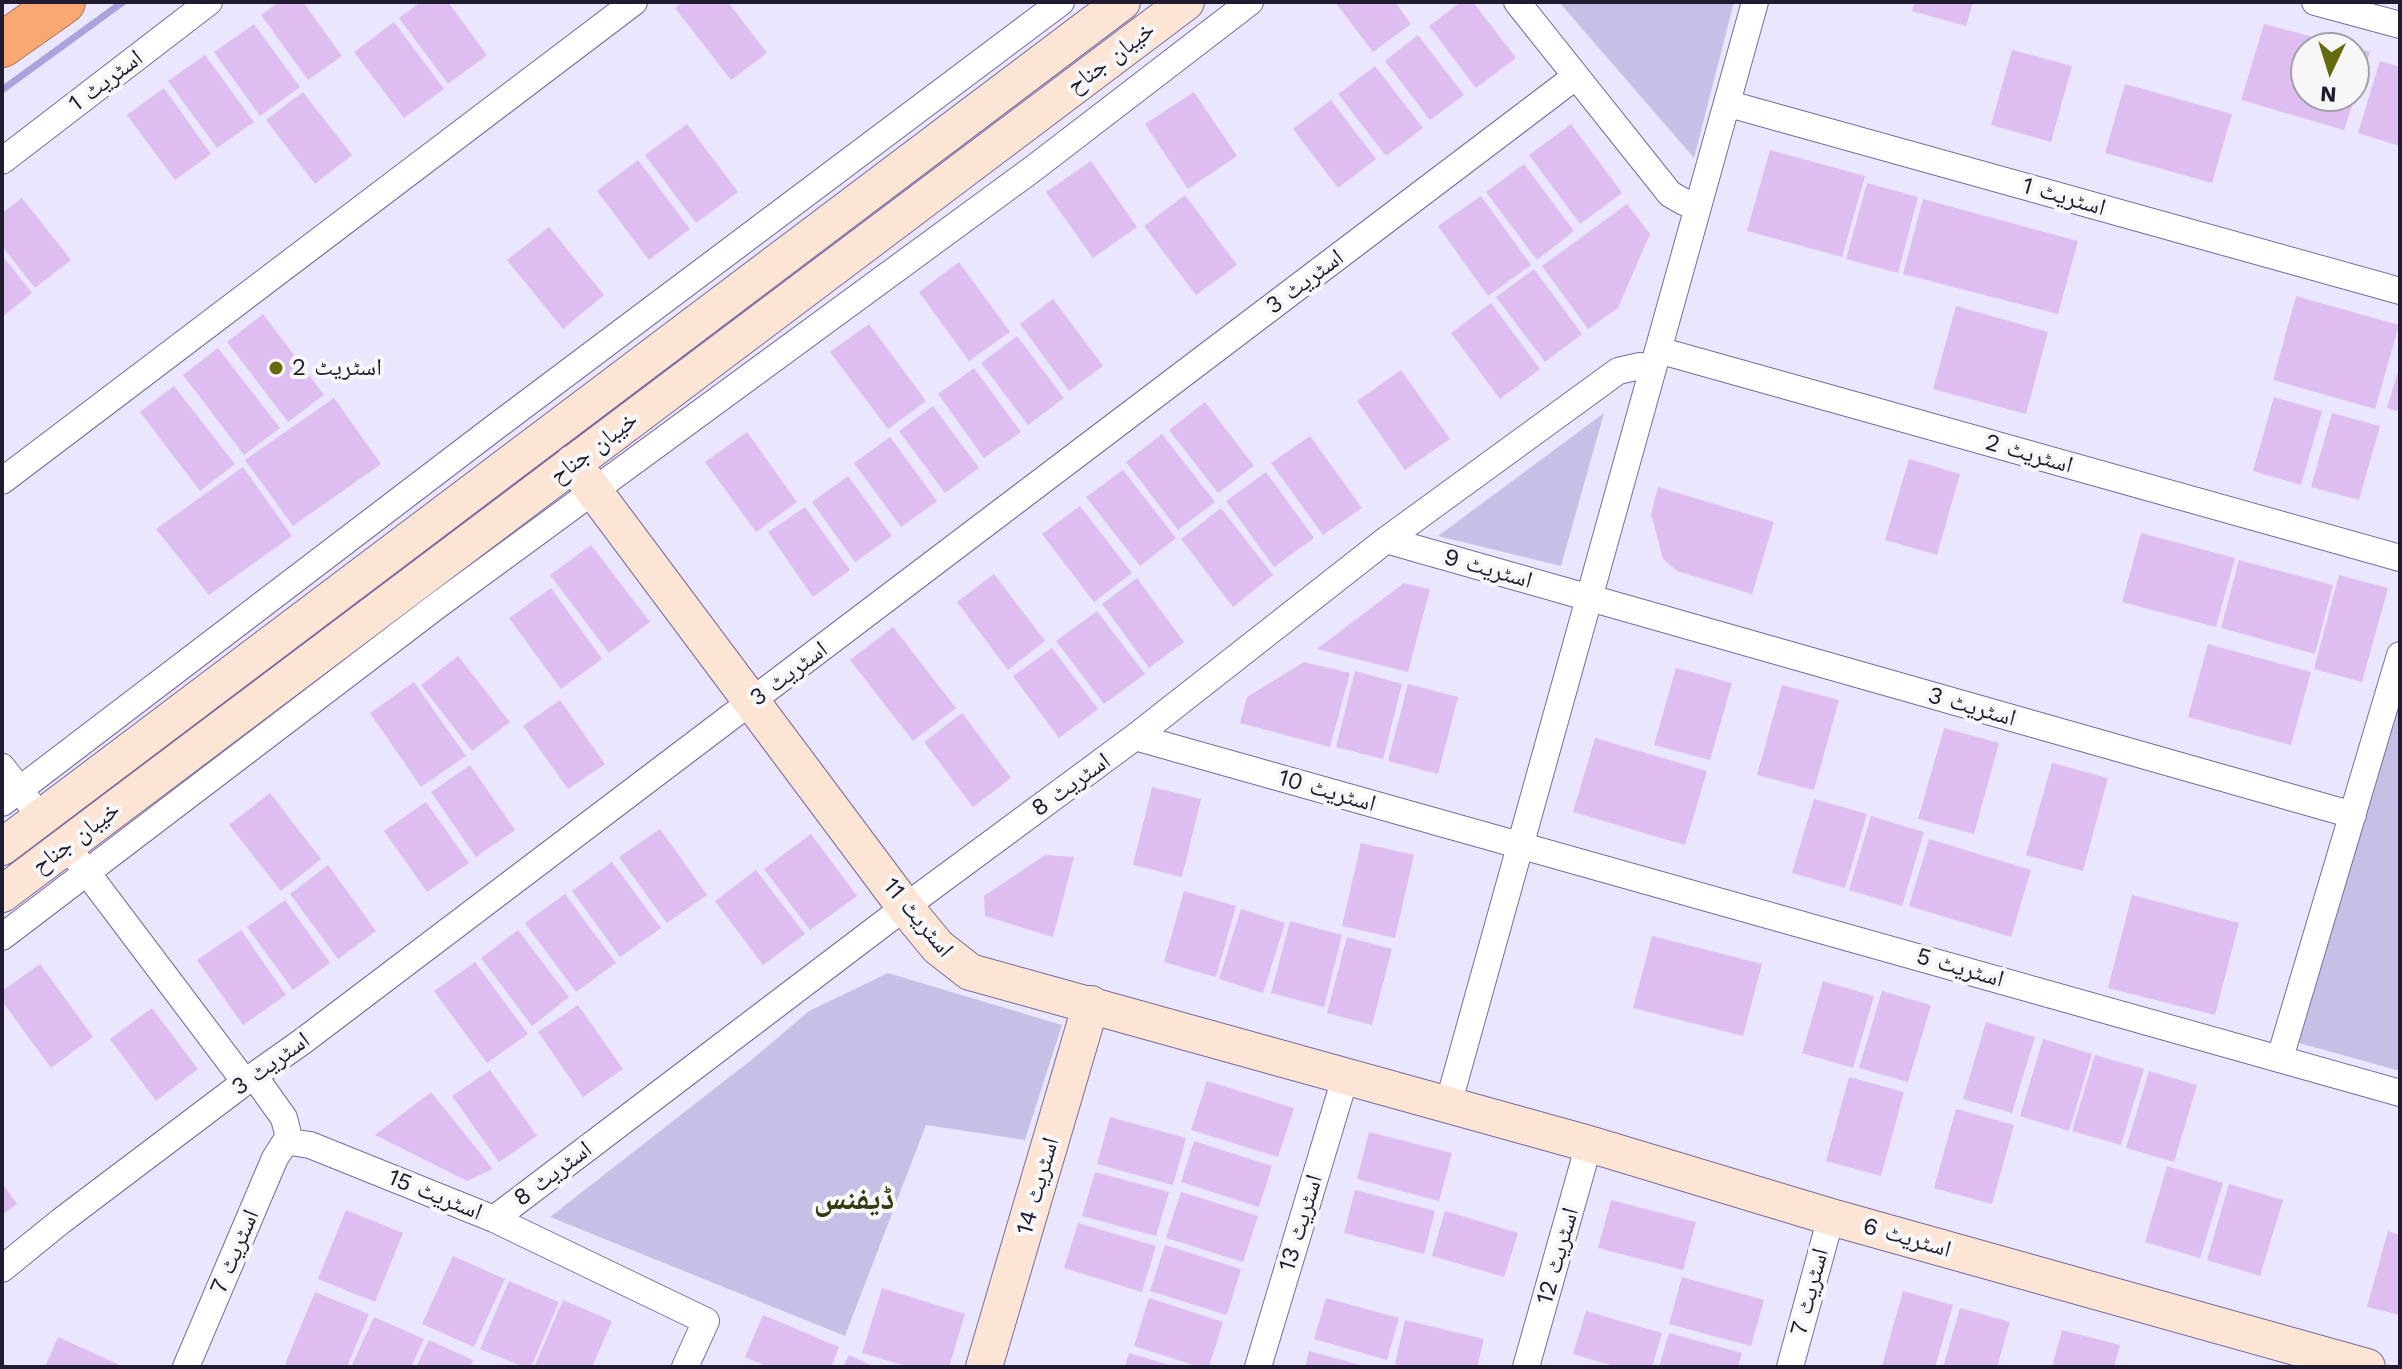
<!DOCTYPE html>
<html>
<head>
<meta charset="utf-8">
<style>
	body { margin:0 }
	#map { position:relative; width:2402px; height:1369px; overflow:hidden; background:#eae6fe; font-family:"Work Sans",sans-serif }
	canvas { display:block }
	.frame { position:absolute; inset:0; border:4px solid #201b30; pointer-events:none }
	.north { position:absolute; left:2290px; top:32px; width:80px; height:80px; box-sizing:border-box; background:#f7f7f7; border:2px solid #a19fa7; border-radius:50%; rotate:184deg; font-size:22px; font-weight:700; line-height:32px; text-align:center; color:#201b30 }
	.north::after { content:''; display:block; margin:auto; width:28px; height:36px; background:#646a0d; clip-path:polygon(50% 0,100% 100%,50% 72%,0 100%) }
</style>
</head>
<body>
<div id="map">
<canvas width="2402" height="1369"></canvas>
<div class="frame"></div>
<div class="north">N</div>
</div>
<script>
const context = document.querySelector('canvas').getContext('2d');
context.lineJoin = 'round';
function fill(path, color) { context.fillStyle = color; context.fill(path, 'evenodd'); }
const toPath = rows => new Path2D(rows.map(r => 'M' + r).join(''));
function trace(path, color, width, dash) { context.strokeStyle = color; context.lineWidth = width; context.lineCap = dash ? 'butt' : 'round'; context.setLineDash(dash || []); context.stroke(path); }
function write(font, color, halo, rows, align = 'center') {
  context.font = font + ' "Work Sans","Noto Naskh Arabic",sans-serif'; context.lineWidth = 8; context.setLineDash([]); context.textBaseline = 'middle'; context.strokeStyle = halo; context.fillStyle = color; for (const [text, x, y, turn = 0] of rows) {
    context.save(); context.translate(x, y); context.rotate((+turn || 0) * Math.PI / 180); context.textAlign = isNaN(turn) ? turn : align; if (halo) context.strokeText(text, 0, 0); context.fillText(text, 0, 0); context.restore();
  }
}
fill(toPath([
	[1559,2,1734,2,1694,158],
	[1604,413,1561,566,1438,536],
	[2400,678,2400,1071,2299,1043],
	[888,973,1062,1025,1025,1140,926,1125,845,1336,550,1217,755,1057,809,1011]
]), '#c7c0e6');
trace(toPath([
	[2,90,123,2]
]), '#ada1db', 7);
fill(toPath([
	[279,2,303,2,342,56,308,80,261,15],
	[421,2,448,2,487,55,448,84,399,18],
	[682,2,728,2,767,53,731,80,675,8],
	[1335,2,1395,2,1411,24,1373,52],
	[1461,2,1473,2,1516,58,1476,88,1429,26],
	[1915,2,1973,2,1966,26,1912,11],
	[394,22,444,89,404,118,354,52],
	[254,24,300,87,260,116,214,52],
	[2264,24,2351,47,2306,48,2306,96,2354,96,2354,48,2370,52,2344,130,2241,100],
	[1418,35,1464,95,1430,120,1385,61],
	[2012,50,2072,66,2051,142,1991,125],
	[205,55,254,122,217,148,168,81],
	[2380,61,2400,67,2400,146,2358,133],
	[1375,66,1423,128,1386,156,1338,94],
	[2125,84,2232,114,2212,183,2105,153],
	[164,88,211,154,175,180,127,115],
	[303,92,352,155,315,184,266,120],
	[1194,92,1237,156,1188,189,1145,124],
	[1331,100,1376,159,1338,188,1293,129],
	[687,124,738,192,696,223,645,155],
	[1571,124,1622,193,1580,224,1529,155],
	[1770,150,1865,176,1842,257,1747,231],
	[638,160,690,229,649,260,597,191],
	[1091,161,1137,227,1093,258,1046,192],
	[1524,164,1574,231,1537,260,1486,192],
	[1867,183,1918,197,1898,273,1846,259],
	[1185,195,1237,265,1196,295,1144,226],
	[1481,196,1531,265,1488,296,1438,226],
	[22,198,71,260,35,288,2,246,2,213],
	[1923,199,2078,241,2058,314,1903,274],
	[1627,204,1650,234,1618,308,1588,329,1542,266],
	[549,227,604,295,563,329,507,260],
	[2,255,32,293,2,317],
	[959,262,1010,332,969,361,919,292],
	[1534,269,1582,334,1545,362,1496,297],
	[2296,296,2399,325,2375,409,2273,380],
	[1053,299,1103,366,1069,391,1020,324],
	[1491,303,1540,369,1500,399,1451,333],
	[1956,306,2048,332,2026,414,1933,389],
	[263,314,324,395,288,422,227,342],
	[869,324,926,401,888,429,830,352],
	[1017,336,1064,398,1028,425,981,363],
	[218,348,280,428,244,455,183,375],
	[974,368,1021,432,984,458,938,394],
	[2399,368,2400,368,2400,412,2387,408],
	[1401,370,1450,439,1405,470,1357,401],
	[174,386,235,464,200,491,140,412],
	[2274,397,2322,411,2301,485,2253,471],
	[334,398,381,464,293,526,245,460],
	[1205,402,1254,466,1218,493,1169,430],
	[933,406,979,468,945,493,899,431],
	[2332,413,2380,426,2359,500,2311,487],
	[747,432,797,502,756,532,705,462],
	[1162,434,1215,502,1178,530,1126,462],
	[1310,436,1362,508,1323,535,1271,463],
	[890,437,937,501,901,527,854,463],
	[1909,459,1960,474,1937,555,1885,540],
	[243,467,292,536,209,595,156,529],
	[1123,470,1176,538,1140,566,1086,497],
	[1266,472,1314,538,1274,567,1226,501],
	[848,476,892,536,855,562,812,502],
	[1658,487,1774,522,1752,594,1677,571,1663,559,1651,514],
	[1080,506,1132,573,1094,602,1042,534],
	[805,507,850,570,813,597,768,532],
	[1221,508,1273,575,1233,607,1181,539],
	[2141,533,2235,558,2216,627,2122,602],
	[591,545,650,622,609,653,550,575],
	[2239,560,2333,585,2315,654,2221,628],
	[994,574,1045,641,1008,670,957,602],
	[2339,575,2388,588,2362,682,2314,669],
	[1137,578,1184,642,1149,668,1102,604],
	[1404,583,1430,589,1408,672,1317,649],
	[551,588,602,659,561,689,509,618],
	[1097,611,1145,674,1104,704,1056,641],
	[893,627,956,708,913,741,850,660],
	[2208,644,2311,672,2291,745,2188,717],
	[1052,648,1098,709,1059,738,1013,676],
	[458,656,510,722,472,751,421,685],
	[1304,662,1350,673,1330,747,1240,723,1247,697],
	[1676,668,1732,683,1710,760,1654,745],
	[1355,671,1402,684,1383,759,1336,747],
	[414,682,466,756,421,787,370,713],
	[1408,684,1458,697,1438,774,1388,761],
	[1782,685,1839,700,1814,790,1757,775],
	[560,700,605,764,568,789,523,726],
	[962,713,1011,778,973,807,924,742],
	[1944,728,1999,743,1974,834,1918,819],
	[1595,738,1707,771,1685,845,1573,812],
	[2052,763,2108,778,2083,871,2026,855],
	[470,765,515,830,476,857,431,792],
	[1152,787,1201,799,1182,877,1133,865],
	[270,793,321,859,281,891,229,825],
	[1814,799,1867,814,1845,888,1792,873],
	[426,802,469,863,427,892,384,831],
	[1871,816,1924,832,1902,906,1849,890],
	[660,829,707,895,667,923,619,857],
	[811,834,857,896,810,930,764,869],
	[1929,839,2031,870,2011,937,1909,906],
	[1361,843,1414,855,1395,938,1342,926],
	[1045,855,1074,857,1053,937,985,916,984,896],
	[612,862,661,928,620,957,572,891],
	[328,865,376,931,338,959,290,894],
	[756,870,805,934,763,965,715,901],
	[1184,891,1236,906,1216,977,1164,962],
	[565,894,616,963,576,992,525,923],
	[2132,895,2239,923,2215,1015,2108,988],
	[285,900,330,963,293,990,247,927],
	[1241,909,1285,923,1263,993,1219,979],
	[1290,921,1342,935,1324,1007,1271,993],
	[241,930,286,995,243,1025,197,960],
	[518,930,569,997,532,1026,481,958],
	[1652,936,1762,964,1743,1036,1633,1008],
	[1347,937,1392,949,1372,1025,1327,1013],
	[475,962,528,1034,487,1063,434,991],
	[40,964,93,1037,51,1068,2,1001,2,991],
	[1823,981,1874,996,1853,1068,1802,1053],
	[1882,991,1931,1005,1908,1082,1859,1068],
	[578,1005,623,1069,583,1097,538,1032],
	[152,1008,198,1069,156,1101,110,1039],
	[1986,1022,2035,1037,2012,1113,1963,1099],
	[2043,1039,2092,1054,2069,1131,2020,1116],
	[2095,1055,2144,1069,2121,1145,2072,1131],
	[490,1070,537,1136,499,1162,452,1096],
	[2149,1071,2197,1085,2174,1162,2126,1148],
	[1849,1077,1904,1092,1881,1176,1826,1161],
	[1207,1081,1294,1108,1278,1157,1191,1130],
	[431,1092,493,1169,467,1181,375,1135],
	[1956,1109,2014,1125,1992,1204,1934,1188],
	[1110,1117,1186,1138,1173,1185,1097,1164],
	[1369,1132,1452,1153,1439,1201,1357,1179],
	[1194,1141,1272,1166,1259,1207,1181,1182],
	[2167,1166,2223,1183,2200,1258,2145,1242],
	[1095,1172,1169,1192,1156,1236,1082,1216],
	[2,1183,17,1204,2,1215],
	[2229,1184,2283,1200,2260,1276,2207,1260],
	[1355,1190,1435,1211,1424,1254,1344,1233],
	[1181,1192,1258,1216,1243,1262,1166,1238],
	[1611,1200,1696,1222,1683,1270,1598,1248],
	[346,1210,403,1233,375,1302,318,1279],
	[1445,1211,1518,1233,1504,1277,1432,1256],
	[1078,1223,1156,1246,1142,1292,1064,1268],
	[2388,1231,2400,1235,2400,1315,2367,1307],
	[1165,1245,1241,1269,1227,1315,1150,1291],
	[453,1256,505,1279,474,1347,422,1324],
	[1682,1277,1764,1300,1751,1346,1669,1324],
	[509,1281,559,1302,531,1367,524,1367,480,1349],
	[882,1288,965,1314,949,1367,909,1367,862,1353],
	[1903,1291,1953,1305,1935,1367,1882,1366],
	[315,1292,369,1314,347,1367,292,1367,285,1364],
	[1149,1298,1223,1322,1209,1367,1200,1367,1134,1346],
	[1326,1298,1399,1318,1387,1360,1314,1339],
	[563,1300,612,1321,592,1367,534,1367],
	[1960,1308,2010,1322,1997,1367,1943,1367],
	[1586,1311,1662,1333,1652,1367,1618,1367,1573,1354],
	[763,1315,839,1347,831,1367,768,1367,745,1357],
	[374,1317,424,1339,411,1367,351,1367],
	[1405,1320,1484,1339,1477,1367,1408,1367,1395,1364],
	[2062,1330,2120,1345,2114,1367,2052,1367],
	[1669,1333,1742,1353,1738,1367,1659,1367],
	[58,1337,124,1367,45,1367],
	[429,1340,473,1360,470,1367,416,1367],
	[1309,1351,1364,1366,1364,1367,1305,1367],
	[1129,1353,1173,1366,1173,1367,1125,1367],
	[849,1355,875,1367,843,1367]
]), '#debdf0');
const street = toPath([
	[1517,2,1670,194,1684,202,1698,206],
	[2315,2,2400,25],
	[1729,104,2400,291],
	[2,161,209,2],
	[1658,350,2400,558],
	[2,481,634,2],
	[1386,540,2353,815],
	[1135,737,2400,1093],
	[2,767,29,802],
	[2,803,490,431,1061,2],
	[76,858,245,1082],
	[2,937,438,605,1034,168,1250,2],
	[2280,1058,2400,655],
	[254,1076,284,1118,290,1142],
	[1448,1105,1755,2],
	[290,1142,310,1145,494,1219,706,1321,685,1367],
	[494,1219,905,907,1135,737,1386,540,1618,371,1640,366,1653,369],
	[2,1269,61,1221,245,1082,303,1041,1575,77],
	[186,1367,275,1158,284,1144,290,1142],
	[1258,1367,1345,1078],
	[1526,1367,1589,1144],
	[1790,1367,1831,1217]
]);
const secondary = toPath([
	[573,463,905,907,938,947,970,972,1589,1144,1831,1217,2367,1367],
	[2,847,1122,2],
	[2,894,1186,2],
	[984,1367,1091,1004]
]);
const highway = toPath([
	[2,45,63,2]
]);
trace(street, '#786c9f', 28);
trace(secondary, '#786c9f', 38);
trace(highway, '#ad775b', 46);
trace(street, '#fff', 26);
trace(secondary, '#fde5d5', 36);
trace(highway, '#f9a872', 44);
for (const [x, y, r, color] of [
	[276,368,8,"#646a0d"]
]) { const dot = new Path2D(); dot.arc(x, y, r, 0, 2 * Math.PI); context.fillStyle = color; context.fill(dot); trace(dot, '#f7f7f7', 3); }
write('24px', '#201b30', '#f7f7f7', [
	["خیبان جناح",1111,58,-37],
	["اسٹریٹ 1",106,81,-37],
	["اسٹریٹ 1",2064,197,16],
	["اسٹریٹ 3",1305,282,-37],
	["خیبان جناح",594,448,-37],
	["اسٹریٹ 2",2029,454,16],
	["اسٹریٹ 9",1488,569,16],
	["اسٹریٹ 3",789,674,-37],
	["اسٹریٹ 3",1972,707,16],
	["اسٹریٹ 8",1071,785,-36],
	["اسٹریٹ 10",1327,791,16],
	["خیبان جناح",76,838,-37],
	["اسٹریٹ 11",918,918,50],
	["اسٹریٹ 5",1960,968,16],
	["اسٹریٹ 3",271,1064,-36],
	["اسٹریٹ 8",553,1174,-37],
	["اسٹریٹ 14",1038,1186,-74],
	["اسٹریٹ 15",435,1195,22],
	["اسٹریٹ 13",1301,1223,-73],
	["اسٹریٹ 6",1907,1238,16],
	["اسٹریٹ 7",235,1252,-67],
	["اسٹریٹ 12",1558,1256,-74],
	["اسٹریٹ 7",1810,1292,-75]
]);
write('24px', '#201b30', '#f7f7f7', [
	["اسٹریٹ 2",292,368]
], 'left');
write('bold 32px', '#363a11', '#f7f7f7', [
	["ڈیفنس",854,1200]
]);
</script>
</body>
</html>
